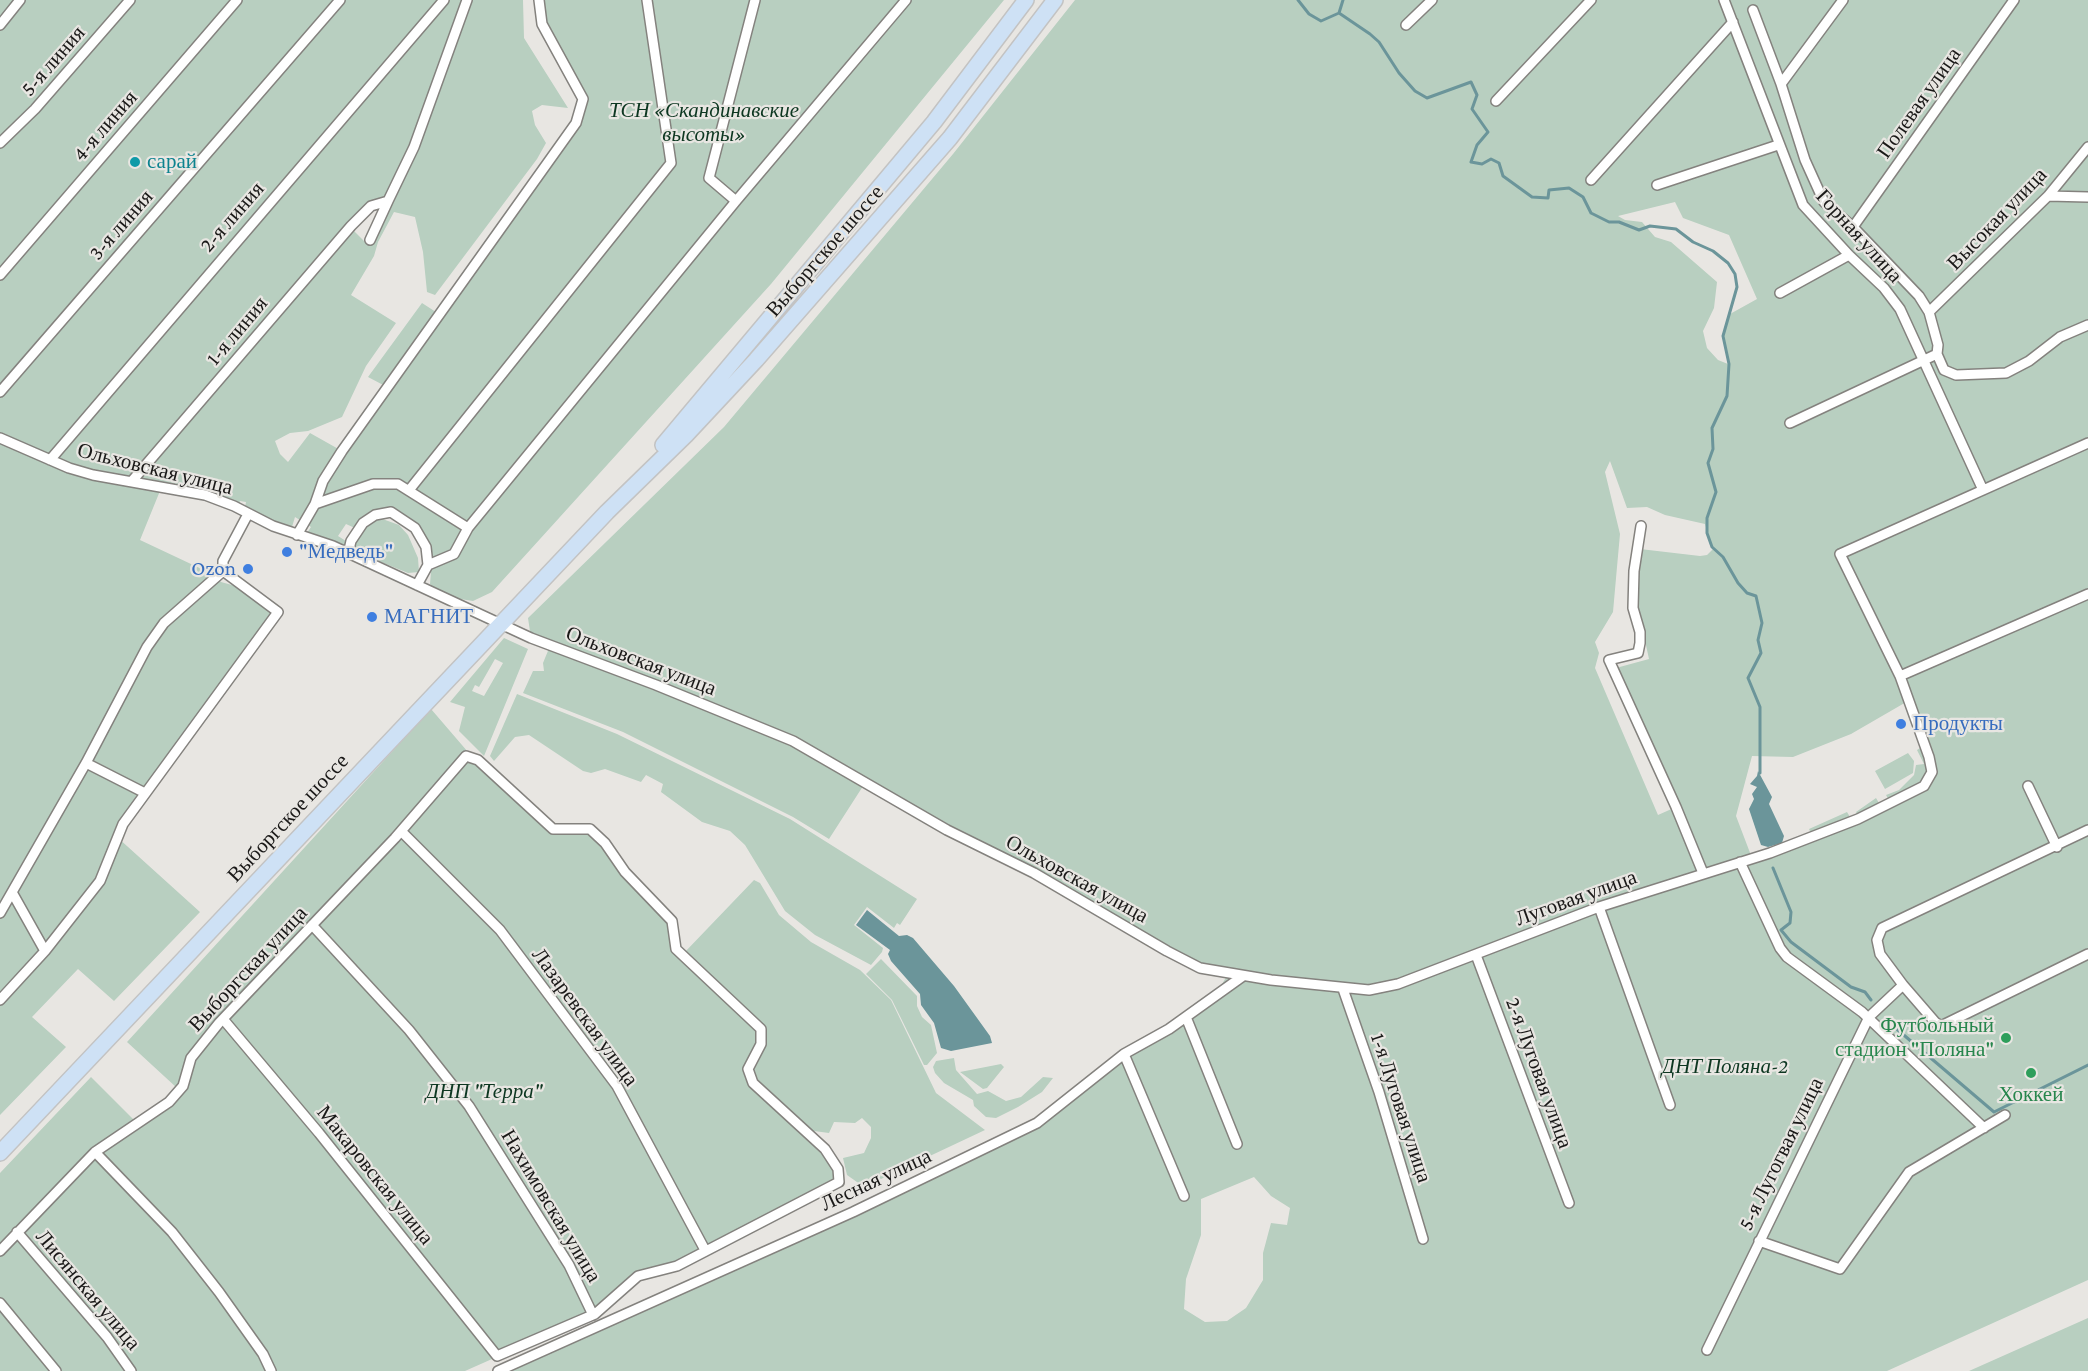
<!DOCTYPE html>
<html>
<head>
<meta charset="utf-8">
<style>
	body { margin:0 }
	canvas { display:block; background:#e8e6e2 }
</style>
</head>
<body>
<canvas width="2088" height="1371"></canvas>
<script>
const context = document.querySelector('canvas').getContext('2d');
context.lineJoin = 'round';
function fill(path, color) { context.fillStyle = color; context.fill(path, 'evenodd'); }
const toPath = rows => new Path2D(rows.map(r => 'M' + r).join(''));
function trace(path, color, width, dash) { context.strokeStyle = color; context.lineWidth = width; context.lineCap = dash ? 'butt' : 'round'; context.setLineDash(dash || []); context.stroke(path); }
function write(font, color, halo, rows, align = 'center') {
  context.font = font + ' "Crimson Pro",serif'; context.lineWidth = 4.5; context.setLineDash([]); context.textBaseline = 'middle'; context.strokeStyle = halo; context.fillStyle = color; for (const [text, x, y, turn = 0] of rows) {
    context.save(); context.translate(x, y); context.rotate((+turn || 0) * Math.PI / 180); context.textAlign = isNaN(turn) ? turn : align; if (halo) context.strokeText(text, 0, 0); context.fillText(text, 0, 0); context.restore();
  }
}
fill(toPath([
	[0,0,523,0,524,38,568,108,542,105,532,111,535,125,546,143,537,159,435,295,427,292,423,252,415,217,394,212,378,242,374,256,351,295,396,323,366,366,342,417,308,431,290,433,275,441,280,454,288,462,310,433,342,451,387,387,368,377,422,303,439,314,561,148,583,99,542,24,539,0,1004,0,771,284,492,592,473,601,454,598,434,589,430,584,432,560,429,546,424,534,404,515,392,510,357,529,346,524,338,536,349,543,346,547,307,533,311,527,295,517,292,527,288,526,270,521,245,507,246,502,240,501,238,506,162,486,140,540,208,572,221,582,250,590,278,612,117,837,200,912,114,1001,78,969,32,1017,66,1047,0,1115],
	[389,201,371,236,368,245,350,227,371,206],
	[1075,0,2088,0,2088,1280,1887,1371,498,1371,1037,1123,1127,1053,1215,996,1228,974,1209,970,865,783,829,839,793,817,623,732,523,693,533,671,544,671,543,663,550,646,531,638,528,618,724,427,953,154],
	[1675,202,1683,218,1729,235,1757,299,1730,314,1723,336,1728,364,1718,360,1707,348,1703,331,1714,308,1717,282,1671,242,1655,237,1642,222,1625,220,1618,216],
	[1610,461,1627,508,1647,507,1665,515,1705,524,1713,549,1707,555,1700,556,1640,549,1637,604,1649,659,1616,668,1676,807,1658,815,1595,668,1599,653,1595,642,1613,612,1617,567,1620,534,1605,472],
	[1908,701,1925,745,1917,750,1924,764,1916,765,1914,775,1899,790,1886,795,1891,804,1882,808,1876,798,1856,812,1859,819,1853,822,1847,812,1809,829,1813,837,1752,858,1736,816,1752,756,1793,757,1851,734],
	[1254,1177,1271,1196,1290,1208,1287,1225,1271,1223,1263,1253,1263,1280,1246,1308,1227,1321,1205,1322,1184,1309,1186,1279,1201,1235,1201,1199],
	[377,517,399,525,408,535,418,558,419,572,408,573,354,551,353,543,364,525],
	[504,638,528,649,484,756,459,731,465,707,450,702],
	[495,659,503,663,484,696,472,691,475,685,479,687],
	[517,694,617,734,790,819,917,899,900,925,897,923,894,928,867,907,854,925,883,948,882,952,871,965,815,935,785,911,745,845,730,831,702,822,661,792,663,784,646,775,641,782,605,769,591,773,583,771,529,735,515,737,494,761,490,756],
	[431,709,474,759,553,829,590,829,672,921,674,945,684,953,754,880,760,883,779,915,811,942,860,970,891,1000,936,1093,985,1130,864,1187,847,1175,843,1158,864,1153,871,1138,871,1127,862,1118,855,1123,834,1122,829,1133,814,1131,812,1134,825,1149,839,1182,677,1266,649,1272,598,1312,465,1371,0,1371,0,1173,91,1077,136,1122,156,1112,177,1088,127,1042],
	[1908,753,1914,761,1913,773,1885,789,1875,771],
	[881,959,917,996,917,1006,922,1017,931,1025,937,1053,927,1065,924,1065,892,1000,866,974],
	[954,1058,956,1070,977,1094,988,1091,1006,1101,1021,1097,1043,1077,1053,1078,1042,1092,1018,1107,996,1118,986,1117,974,1106,973,1100,944,1083,935,1073,933,1067,936,1061],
	[1001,1064,1004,1067,987,1088,983,1089,960,1072],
	[2088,1318,2088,1371,1969,1371]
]), '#b8cfc0');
fill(toPath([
	[1758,771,1772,797,1769,804,1784,836,1782,843,1768,847,1761,845,1749,809,1754,799,1752,794,1757,787,1750,784,1757,776],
	[867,910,899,936,907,935,913,938,954,986,990,1036,992,1043,951,1051,941,1048,934,1023,921,1005,920,994,891,961,888,954,890,950,856,925]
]), '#6b959a');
trace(toPath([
	[1298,0,1309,14,1321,21,1339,13,1370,34,1379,42,1399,73,1415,91,1427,98,1471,82,1477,95,1472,109,1488,132,1477,145,1471,162,1482,164,1491,159,1499,163,1503,176,1532,197,1548,198,1549,190,1569,188,1583,197,1591,213,1609,222,1619,222,1639,230,1650,226,1676,229,1693,242,1713,251,1728,263,1735,274,1737,287,1723,336,1729,364,1727,396,1712,428,1713,449,1708,463,1716,492,1707,518,1707,533,1712,547,1723,557,1738,583,1747,593,1756,596,1762,623,1758,640,1761,653,1748,678,1760,707,1760,773],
	[1339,13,1343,0],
	[1773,868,1791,912,1790,923,1781,930,1791,942,1851,987,1865,992,1871,1000],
	[1885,1019,1994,1112,2088,1065]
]), '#6b959a', 3);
const minor = toPath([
	[1724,0,1803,205,1849,255,1884,288,1900,309,1983,490],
	[1753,10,1781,84,1805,160,1824,202,1853,227,1919,296,1929,312,1938,345,1937,354,1790,423],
	[0,25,20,0],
	[1406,25,1432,0],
	[1781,84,1843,0],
	[1496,101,1591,0],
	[0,143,35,109,130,0],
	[1591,180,1733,22],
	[1657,185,1778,145],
	[2048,196,2088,197],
	[736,201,709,178,755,0],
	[1853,227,2014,0],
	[370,240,388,201],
	[0,275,237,0],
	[1780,293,1849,255],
	[1929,312,2048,196,2088,147],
	[1937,354,1944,370,1956,375,2006,373,2029,361,2060,337,2088,325],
	[0,392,340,0],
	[0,438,69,468,93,475,205,495,234,506,273,526,333,546,531,638,656,685,793,741,947,830,1034,873,1167,951,1200,968,1271,980,1369,990,1398,984,1599,907,1770,853,1858,819,1924,786,1932,772,1929,757,1900,676,1840,554,2088,443],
	[50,460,444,0],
	[132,481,351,226,371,206,388,201,414,147,467,0],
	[410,489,671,163,647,0],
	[315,504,373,484,398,484,468,528],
	[1641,526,1634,571,1633,608,1640,632,1640,643,1638,653,1609,660,1676,807,1703,873],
	[297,535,315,504,323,481,342,451,576,123,583,99,542,24,539,0],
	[348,554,351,541,363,523,375,515,391,512,415,528,426,547,428,565,417,585],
	[428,565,454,554,468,528,736,201,906,0],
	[1900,676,2088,594],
	[86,763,145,793],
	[2028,786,2057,847],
	[2088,830,1882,928,1877,940,1880,954,1903,985,1935,1022,1941,1026,2088,954],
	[401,831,500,930,617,1086,705,1250],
	[1740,862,1780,948,1787,957,1862,1012,1984,1128],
	[13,894,45,951],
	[1599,907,1670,1105],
	[0,913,86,763,147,647,164,623,223,571],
	[312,925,409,1030,469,1106,569,1265,593,1315],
	[1476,955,1569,1203],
	[1343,989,1379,1092,1423,1239],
	[0,1000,45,951,100,881,123,824,278,612,223,571,223,561,248,514],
	[1186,1017,1237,1144],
	[1124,1054,1184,1196],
	[95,1152,172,1232,219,1292,263,1354,271,1371],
	[17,1232,107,1337,131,1371],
	[1759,1241,1840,1269,1909,1172,2005,1115],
	[0,1251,95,1152,169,1102,183,1086,191,1058,219,1023,395,838,466,756,478,760,553,829,590,829,605,843,625,872,672,921,676,949,761,1029,761,1044,748,1069,753,1083,825,1149,838,1169,839,1182,677,1266,638,1276,595,1314,497,1356,319,1133,223,1019],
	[0,1303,56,1371],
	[1707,1350,1869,1017,1903,985],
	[498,1371,853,1212,1037,1123,1124,1054,1169,1029,1243,976]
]);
const primary = toPath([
	[663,445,934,122,1026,0],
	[0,1153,607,512,686,435,756,360,950,138,1055,0]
]);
trace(minor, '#84827e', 12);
trace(primary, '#c3c3c3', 18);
trace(minor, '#fff', 9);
trace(primary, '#cee1f5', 15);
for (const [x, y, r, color] of [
	[135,162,6,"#0f9aa8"],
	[287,552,6,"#3f7fe0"],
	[248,569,6,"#3f7fe0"],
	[372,617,6,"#3f7fe0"],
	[1901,724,6,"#3f7fe0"],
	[2006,1038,6,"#2e9e5b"],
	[2031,1073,6,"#2e9e5b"]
]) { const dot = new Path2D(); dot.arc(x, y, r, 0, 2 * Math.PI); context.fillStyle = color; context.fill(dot); trace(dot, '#e8e6e2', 2); }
write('21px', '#1a1918', '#e8e6e2', [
	["5-я линия",53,61,-49],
	["Полевая улица",1919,103,-55],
	["4-я линия",105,126,-49],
	["2-я линия",232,217,-49],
	["Высокая улица",1997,219,-46],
	["3-я линия",121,225,-49],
	["Горная улица",1859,236,48],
	["Выборгское шоссе",825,251,-49],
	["1-я линия",237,331,-50],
	["Ольховская улица",155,469,14],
	["Ольховская улица",641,661,21],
	["Выборгское шоссе",288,818,-47],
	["Ольховская улица",1077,879,29],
	["Луговая улица",1576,898,-20],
	["Выборгская улица",248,969,-47],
	["Лазаревская улица",585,1017,54],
	["2-я Луговая улица",1539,1073,70],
	["1-я Луговая улица",1401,1108,72],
	["5-я Лугогвая улица",1781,1154,-64],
	["Макаровская улица",375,1175,51],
	["Лесная улица",876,1180,-25],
	["Нахимовская улица",551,1206,59],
	["Лисянская улица",88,1290,50]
]);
write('italic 21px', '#0d3721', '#e8e6e2', [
	["ТСН «Скандинавские",704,111],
	["высоты»",704,135],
	["ДНТ Поляна-2",1725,1067],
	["ДНП \"Терра\"",484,1092]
]);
write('21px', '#0d838f', '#e8e6e2', [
	["сарай",147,162]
], 'left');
write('21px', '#366cbe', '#e8e6e2', [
	["\"Медведь\"",299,552],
	["Ozon",236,569,"right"],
	["МАГНИТ",384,617],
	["Продукты",1913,724]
], 'left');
write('21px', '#27864d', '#e8e6e2', [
	["Футбольный",1994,1026],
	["стадион \"Поляна\"",1994,1050],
	["Хоккей",2031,1095,"center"]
], 'right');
</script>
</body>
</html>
